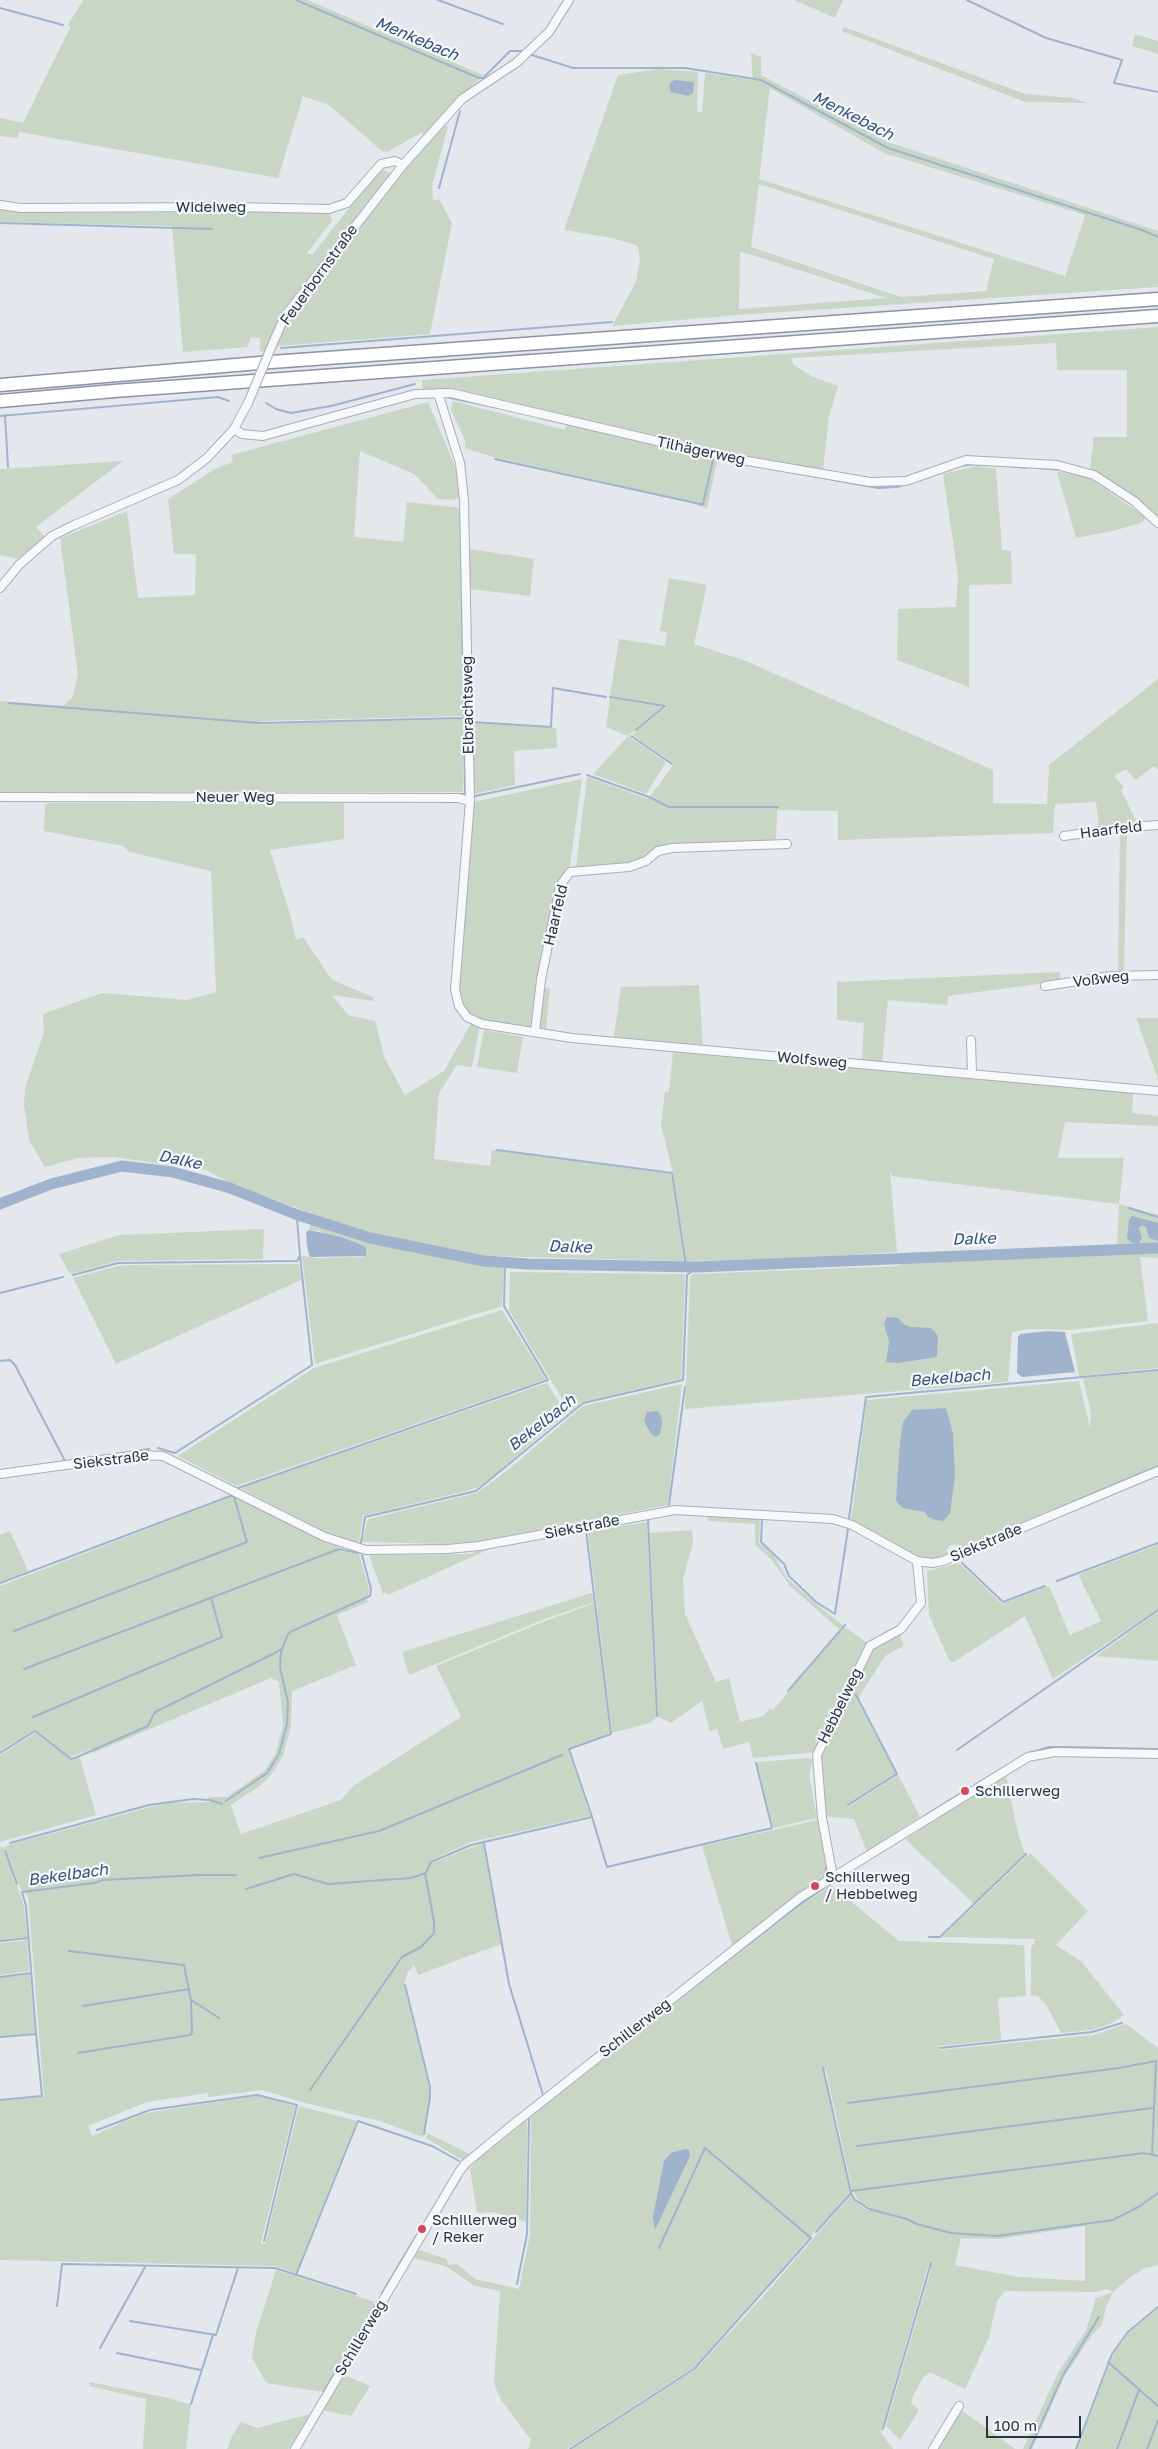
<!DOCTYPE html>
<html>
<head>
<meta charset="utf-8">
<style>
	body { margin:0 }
	#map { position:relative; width:1158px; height:2449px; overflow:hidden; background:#e4e7ec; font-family:"Golos Text",sans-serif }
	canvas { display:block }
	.scale { position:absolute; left:986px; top:2416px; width:95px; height:22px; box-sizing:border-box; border:2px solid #2b3445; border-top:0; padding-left:6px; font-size:15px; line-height:18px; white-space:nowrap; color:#2b3445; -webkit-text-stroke:4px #f4f6f9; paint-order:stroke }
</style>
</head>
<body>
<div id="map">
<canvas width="1158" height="2449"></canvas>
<div class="scale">100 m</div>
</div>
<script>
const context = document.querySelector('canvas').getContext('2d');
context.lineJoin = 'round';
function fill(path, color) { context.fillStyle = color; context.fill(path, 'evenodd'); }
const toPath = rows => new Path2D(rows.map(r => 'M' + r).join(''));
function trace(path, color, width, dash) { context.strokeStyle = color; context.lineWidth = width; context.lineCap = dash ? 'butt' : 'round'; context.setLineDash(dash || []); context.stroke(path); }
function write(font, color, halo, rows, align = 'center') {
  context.font = font + ' "Golos Text",sans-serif'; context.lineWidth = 4.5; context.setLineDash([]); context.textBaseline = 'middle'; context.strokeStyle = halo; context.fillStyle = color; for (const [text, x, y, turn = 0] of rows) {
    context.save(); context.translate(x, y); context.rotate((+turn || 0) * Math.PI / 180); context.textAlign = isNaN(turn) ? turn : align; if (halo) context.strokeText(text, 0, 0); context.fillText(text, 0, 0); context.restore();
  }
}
fill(toPath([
	[83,0,307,0,483,75,424,135,421,133,387,152,382,151,329,105,303,96,278,178,19,132,18,138,0,136,0,118,23,123,71,26,68,25],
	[794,0,843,0,835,18],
	[844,27,1025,94,1074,98,1087,103,1025,102,842,31],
	[1135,34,1158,41,1158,54,1132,46],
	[751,53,761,57,761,75,888,142,1158,231,1158,287,738,315,612,326,636,282,640,259,638,246,612,238,564,230,618,75,658,69,698,72,697,112,702,112,705,73,753,80],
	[770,88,884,153,1085,215,1065,276,759,179],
	[759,184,994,259,986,291,901,297,751,247],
	[740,252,749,254,886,298,739,309],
	[444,124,448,127,432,185,433,201,439,199,452,223,430,334,277,346,289,318,398,177],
	[383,170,391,173,281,313,265,352,260,351,260,338,251,337,247,347,183,352,172,226,0,222,0,209,25,213,330,212,332,221,307,253,312,255,374,176],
	[1158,327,1158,518,1136,499,1090,468,1094,437,1127,437,1127,370,1057,370,1056,343,791,358,794,365,813,377,838,386,829,416,823,470,718,452,453,389,423,389,422,380],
	[453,401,565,430,568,423,718,458,707,508,697,506,698,503,493,457,465,448,465,440,451,410],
	[428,402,455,466,461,495,454,500,438,499,414,474,360,451,354,537,403,542,407,502,461,508,463,716,260,721,260,724,463,719,463,792,0,792,0,701,63,706,72,698,78,675,60,538,127,511,138,598,195,595,196,554,174,554,168,499,215,469,233,462,231,455],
	[123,461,36,527,45,537,18,559,0,555,0,469],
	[977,466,996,469,1002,550,1011,551,1012,584,969,585,969,687,897,660,898,609,956,607,958,576,943,474],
	[1057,472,1077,473,1092,480,1147,518,1140,523,1113,531,1076,538],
	[470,549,534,559,530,596,470,589],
	[669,578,707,585,694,644,746,661,993,770,993,803,1047,804,1049,765,1158,679,1158,770,1154,766,1135,780,1126,769,1114,776,1124,787,1121,790,1136,821,1099,826,1096,802,1055,804,1053,833,838,840,838,811,777,810,776,842,658,848,636,863,628,865,576,867,587,777,648,799,674,764,632,735,667,706,610,696,619,639,665,646,667,632,660,631],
	[610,698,662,707,628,736,666,762,646,794,593,774,628,736,606,727],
	[472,723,556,728,557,748,514,751,515,785,474,794],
	[582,779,570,865,558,885,534,1029,482,1022,469,1015,458,999,473,802],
	[49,803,344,803,344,839,270,850,291,918,296,940,303,937,332,980,373,997,373,1001,332,995,348,1015,375,1021,385,1059,405,1095,444,1071,472,1022,480,1025,472,1067,457,1065,439,1093,434,1159,490,1166,492,1150,671,1174,684,1261,485,1256,372,1235,234,1185,206,1170,113,1157,78,1158,45,1167,29,1140,24,1105,25,1088,44,1032,43,1014,102,993,187,1000,216,992,211,871,129,852,123,846,44,831,45,805],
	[1127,830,1124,971,1118,971,1120,831],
	[1060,972,1061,981,948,996,947,1005,888,1000,882,1063,862,1062,864,1023,837,1020,837,982],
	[699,985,703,1045,614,1037,621,987],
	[543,988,550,988,546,1029,538,1027],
	[1136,1018,1158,1018,1158,1079],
	[484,1030,523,1037,517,1073,477,1067],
	[673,1052,1133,1093,1132,1113,1158,1116,1158,1126,1065,1122,1058,1158,1124,1158,1119,1204,1158,1215,1158,1258,1140,1257,1148,1321,1071,1330,1030,1329,1012,1332,1008,1382,685,1409,690,1277,693,1274,900,1266,899,1253,1117,1245,1119,1204,892,1176,890,1171,897,1252,796,1259,686,1261,673,1173,661,1125,665,1092,669,1092],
	[310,1222,369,1242,483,1265,504,1265,502,1306,315,1364,302,1256,318,1258,364,1257,319,1231,309,1230],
	[264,1229,263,1259,118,1261,70,1274,59,1254,119,1235],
	[299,1264,301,1280,116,1364,73,1278,117,1266,131,1265],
	[510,1272,685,1274,681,1379,581,1402,570,1412,509,1310],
	[502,1310,546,1379,236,1486,178,1456,314,1368],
	[1158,1323,1158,1368,1079,1376,1071,1334],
	[1158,1371,1158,1465,962,1548,957,1544,949,1546,946,1550,950,1556,943,1559,921,1559,851,1522,867,1400,1079,1381,1090,1428,1091,1413,1083,1378],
	[547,1383,566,1413,486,1482,474,1489,363,1516,359,1543,327,1533,240,1488],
	[682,1384,668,1505,479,1541,448,1544,362,1542,368,1519,477,1493,509,1469,583,1406],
	[236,1495,337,1545,340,1551,359,1554,369,1589,368,1596,366,1598,368,1602,337,1615,356,1665,292,1691,291,1726,283,1756,270,1776,261,1785,231,1805,241,1834,341,1800,353,1786,461,1717,436,1666,543,1622,594,1603,610,1733,568,1748,590,1816,471,1842,430,1861,433,1863,483,1843,501,1944,418,1975,414,1965,407,1973,404,1985,429,2087,430,2097,423,2137,380,2121,302,2102,262,2090,209,2097,208,2093,147,2102,88,2126,92,2136,128,2120,151,2112,257,2096,295,2106,261,2243,265,2244,299,2106,357,2121,296,2273,275,2266,0,2260,0,2101,44,2097,28,1896,20,1888,5,1846,150,1807,170,1803,209,1802,209,1797,227,1797,264,1771,276,1753,283,1724,279,1682,271,1678,93,1753,91,1749,70,1757,35,1730,0,1751,0,1586],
	[707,1517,760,1520,759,1543,774,1556,787,1578,815,1603,843,1625,839,1629,791,1587,771,1559,755,1545,755,1524,708,1521],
	[647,1522,656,1717,650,1723,612,1733,588,1531],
	[692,1530,693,1542,683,1580,685,1614,716,1682,729,1678,740,1722,763,1716,770,1709,773,1710,845,1627,869,1644,815,1752,753,1758,749,1742,723,1749,717,1729,710,1731,702,1701,671,1723,658,1717,650,1533],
	[10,1531,28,1571,0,1582,0,1535],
	[1158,1545,1158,1609,1053,1679,1025,1616,954,1662,950,1662,929,1615,927,1571,959,1563,1002,1604,1049,1586,1070,1635,1101,1621,1078,1575],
	[486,1547,487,1550,388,1595,386,1592,383,1594,370,1558,370,1555,470,1554],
	[592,1593,594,1602,542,1620,409,1675,402,1652],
	[1158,1612,1158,1661,1096,1656],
	[899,1633,904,1646,885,1656,859,1697,856,1698,896,1774,847,1805,848,1807,898,1775,920,1817,867,1852,854,1819,824,1816,819,1755,872,1647],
	[35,1733,71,1760,80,1758,96,1815,0,1842,0,1755],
	[809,1758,813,1760,809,1774,817,1818,773,1828,757,1762],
	[1006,1775,1018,1833,1025,1854,974,1904,905,1839],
	[818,1820,826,1867,822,1879,799,1893,732,1945,702,1846],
	[3,1846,24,1906,27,1937,0,1940,0,1847],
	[1030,1853,1088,1911,1056,1945,1081,1961,1124,2015,1112,2023,1092,2030,1061,2033,1047,2006,1038,1996,1031,1996,1031,1948,1036,1939,942,1937],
	[831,1885,899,1941,1024,1945,1026,1996,998,1998,1001,2040,938,2046,939,2050,1093,2035,1126,2024,1158,2048,1158,2265,1145,2268,1128,2279,1113,2292,1106,2307,1102,2325,1092,2335,1064,2377,1032,2449,1023,2449,1058,2373,1086,2330,1096,2298,1113,2292,1107,2289,1096,2292,1005,2291,997,2301,989,2337,965,2389,930,2372,923,2378,914,2394,911,2403,919,2410,900,2440,886,2426,931,2269,928,2266,881,2433,893,2449,572,2449,695,2370,759,2301,851,2195,860,2205,869,2211,870,2208,860,2202,852,2190,826,2070,823,2071,850,2192,693,2368,567,2449,528,2449,531,2440,501,2400,494,2384,500,2291,475,2286,445,2266,414,2258,419,2250,447,2259,448,2265,457,2264,475,2279,519,2289,530,2234,531,2116,795,1910],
	[1085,2226,1085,2281,1019,2277,955,2265,961,2238,999,2239],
	[27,1940,29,1971,0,1975,0,1943],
	[30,1974,35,2033,0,2036,0,1977],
	[527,2120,526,2222,493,2212,477,2213,470,2169,477,2160],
	[427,2133,470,2154,464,2161,426,2138],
	[276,2270,375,2302,323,2392,266,2383,252,2357,256,2333],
	[1158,2309,1158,2449,1077,2449,1113,2355,1129,2333],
	[342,2374,370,2386,351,2416,321,2410],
	[90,2382,169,2398,191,2405,186,2449,143,2449,146,2399,89,2386],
	[961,2410,1015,2449,937,2449],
	[310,2414,289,2449,227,2449,232,2436,241,2422,257,2428]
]), '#c9d6c5');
fill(toPath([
	[676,80,694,82,693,93,688,96,671,92,669,85,672,81],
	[1132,1216,1158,1223,1158,1241,1149,1238,1146,1227,1142,1225,1139,1228,1142,1238,1138,1244,1130,1242,1127,1238,1129,1220],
	[309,1230,341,1237,362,1245,366,1248,366,1256,311,1257,309,1255,307,1246,306,1232],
	[887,1317,898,1318,905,1325,911,1327,931,1328,938,1336,937,1357,898,1363,886,1362,889,1342,884,1324],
	[1048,1331,1065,1332,1075,1372,1022,1377,1017,1373,1018,1337,1020,1334],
	[946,1408,953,1433,955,1476,950,1513,943,1521,936,1520,928,1517,925,1512,903,1508,896,1501,900,1442,903,1422,912,1410],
	[657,1411,661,1415,662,1423,660,1434,656,1437,651,1434,644,1421,647,1412],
	[685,2149,689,2150,690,2156,655,2230,653,2217,664,2161,671,2153]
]), '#9fb4cc');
trace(toPath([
	[296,0,479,78,483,78,510,51,522,51],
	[438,0,503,24],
	[967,0,1046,38,1122,60,1114,83,1158,92],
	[0,8,63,25],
	[532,55,573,68,685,68,761,80,888,148,1142,230,1158,237],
	[439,188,460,111],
	[0,223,212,229],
	[281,348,612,322],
	[450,398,514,411],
	[266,403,276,409,291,413,331,406,415,384],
	[5,415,8,467],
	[0,416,218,397,229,401],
	[540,418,718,459],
	[495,459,700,504,703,504,713,460],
	[730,461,878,488,897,487,943,472],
	[999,465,1026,468],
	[961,466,974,464],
	[1037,468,1062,470],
	[462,601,465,793],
	[610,697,665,706,636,730],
	[9,703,259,723,464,718],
	[472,722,551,727,553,688,606,697],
	[631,736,672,764],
	[587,775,649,797,669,807,778,807],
	[203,794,466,794],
	[475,796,580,774],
	[497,1150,672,1173,686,1266],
	[1129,1208,1158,1217],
	[73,1275,118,1263,297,1261,300,1256,297,1218,299,1215],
	[0,1293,63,1277],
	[0,1361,10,1360,15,1365,65,1461],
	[158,1448,175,1453,312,1365,300,1256],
	[25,1467,149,1449],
	[238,1488,548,1380,504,1306,505,1262],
	[669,1505,685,1387],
	[1054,1510,1158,1466],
	[711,1516,734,1517],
	[743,1518,757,1519],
	[849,1518,866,1397,1158,1370],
	[648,1519,657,1716],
	[762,1519,761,1542,784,1564,789,1576,816,1602,835,1614,848,1529],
	[361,1543,365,1517,476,1491,583,1403,683,1380,687,1275,697,1267],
	[962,1563,1003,1602,1045,1586],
	[1057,1581,1158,1543],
	[0,1583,233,1495,235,1500,247,1542,14,1631],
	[24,1669,339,1549,358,1553],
	[788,1691,845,1625],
	[33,1717,222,1637,211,1598],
	[957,1750,1158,1610],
	[0,1753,35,1731,71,1759,75,1758,148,1726,155,1712,275,1653,283,1648],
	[1029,1753,1049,1747,1064,1747,1158,1749],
	[976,1784,1024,1755],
	[226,1801,267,1773,279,1754,287,1724,288,1702,280,1668,281,1652,287,1636,290,1632,370,1596,371,1589,362,1555],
	[848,1805,897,1774,856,1695],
	[592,1817,607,1867,772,1828,756,1763],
	[921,1818,964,1791],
	[10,1843,149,1805,193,1799,210,1800,222,1804],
	[484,1843,509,1984,543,2095],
	[5,1850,17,1884],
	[259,1858,379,1831,562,1755],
	[839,1878,868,1860],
	[820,1881,824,1878,826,1868],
	[246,1889,294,1874,328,1884,411,1878,426,1873,431,1862,471,1845,592,1817,569,1749,611,1734,586,1530,588,1529],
	[929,1937,940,1937,1026,1854],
	[0,1941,28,1938],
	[69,1951,184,1965,191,2000,219,2018],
	[716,1959,736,1944],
	[0,1977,31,1973],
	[405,1985,430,2087,430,2097,424,2134],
	[83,2006,189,1989],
	[0,2037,36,2034,26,1906,22,1892,94,1883,103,1880,198,1875,236,1875],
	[617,2047,794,1909,831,1883],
	[940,2048,1092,2032,1122,2023],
	[78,2053,190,2035,192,2033,191,2000],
	[310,2090,402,1957,421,1947,434,1933,434,1922,425,1873],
	[0,2100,42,2096,36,2034],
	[848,2103,1119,2068,1156,2061,1152,2154],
	[97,2130,150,2110,257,2095,297,2105,264,2241],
	[857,2146,1152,2108],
	[467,2169,472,2162],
	[851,2191,1144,2153,1158,2156],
	[851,2193,855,2200,869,2209,907,2219,917,2224,951,2233,997,2236,1113,2220,1140,2206,1158,2193],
	[436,2217,461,2177],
	[421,2229,443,2192],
	[816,2232,851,2193,823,2068],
	[296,2275,358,2121,432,2146,459,2161],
	[517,2284,527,2234,529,2116],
	[382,2293,416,2236],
	[57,2306,62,2264,275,2268,356,2294],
	[130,2321,216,2335,238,2268],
	[100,2348,145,2267],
	[117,2353,201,2370],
	[1108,2362,1158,2406],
	[324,2391,375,2305],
	[191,2404,213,2335],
	[883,2429,931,2263],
	[570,2449,694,2369,811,2238,705,2148,659,2248],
	[1030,2449,1063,2375,1099,2317],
	[1076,2449,1112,2354,1128,2332,1158,2307],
	[1117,2449,1139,2390],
	[1147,2449,1158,2420]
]), '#9fb4cc', 2);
trace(toPath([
	[0,1204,51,1184,122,1166,173,1172,230,1188,295,1214,370,1238,484,1261,528,1264,697,1267,1158,1248]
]), '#9fb4cc', 11);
const minor = toPath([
	[0,205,21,208,231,207,329,209,347,203,381,164,395,161,403,165],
	[273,343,285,316,403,165,462,99,516,63,549,32,569,0],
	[438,393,460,463,464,500,470,801,455,990,459,1006,467,1017,482,1024,572,1038,1158,1091],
	[234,429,242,434,263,436,415,394,451,393,730,458,870,482,906,481,966,460,1057,465,1094,475,1134,501,1158,523],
	[0,588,19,565,52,536,72,526,178,480,207,458,234,429,248,403],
	[0,797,458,798,470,801],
	[1064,836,1129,827,1158,825],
	[1045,986,1111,976,1158,975],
	[535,1032,541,980,560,886,570,872,629,867,646,861,658,851,672,848,787,844],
	[971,1040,972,1073],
	[0,1474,138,1455,163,1456,325,1537,366,1550,448,1549,479,1546,675,1510,833,1519,852,1525,917,1561,932,1563,943,1561,1158,1471],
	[833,1877,822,1818,817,1755,870,1646,901,1629,921,1603,917,1561],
	[295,2449,459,2172,465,2164,506,2130,801,1897,1028,1757,1055,1752,1158,1754],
	[933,2449,959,2406]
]);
const highway = toPath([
	[0,385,271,362,1158,299],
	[0,401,114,391,1158,316]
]);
trace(minor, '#a9aeb7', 10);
trace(highway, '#8b94a3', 15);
trace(minor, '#f7f8fa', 8);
trace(highway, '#fff', 12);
const minorBridge = toPath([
	[248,403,273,343]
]);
trace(minorBridge, '#a9aeb7', 10, []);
trace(minorBridge, '#f7f8fa', 8);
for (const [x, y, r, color] of [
	[965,1791,5,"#d1495b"],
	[815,1886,5,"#d1495b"],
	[422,2229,5,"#d1495b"]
]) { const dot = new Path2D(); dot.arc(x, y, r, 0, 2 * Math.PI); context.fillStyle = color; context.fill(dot); trace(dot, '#f4f6f9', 2); }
write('15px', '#2b3445', '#f4f6f9', [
	["Wideiweg",211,207],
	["Feuerbornstraße",319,275,-54],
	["Tilhägerweg",701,451,12],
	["Elbrachtsweg",468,705,-91],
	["Neuer Weg",235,797],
	["Haarfeld",1111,830,-7],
	["Haarfeld",556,915,-77],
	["Voßweg",1101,979,-7],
	["Wolfsweg",812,1060,5],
	["Siekstraße",111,1460,-7],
	["Siekstraße",582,1527,-11],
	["Siekstraße",986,1543,-23],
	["Hebbelweg",840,1706,-64],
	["Schillerweg",635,2028,-38],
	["Schillerweg",361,2338,-59]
]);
write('15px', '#2b3445', '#f4f6f9', [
	["Schillerweg",975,1791],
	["Schillerweg",825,1877],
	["/ Hebbelweg",825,1894],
	["Schillerweg",432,2220],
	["/ Reker",432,2237]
], 'left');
write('italic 16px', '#34527a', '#f4f6f9', [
	["Menkebach",417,39,23],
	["Menkebach",853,116,27],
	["Dalke",180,1160,12],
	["Dalke",974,1239,-2],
	["Dalke",570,1247,2],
	["Bekelbach",950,1378,-5],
	["Bekelbach",542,1423,-38],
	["Bekelbach",68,1875,-8]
]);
</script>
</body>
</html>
